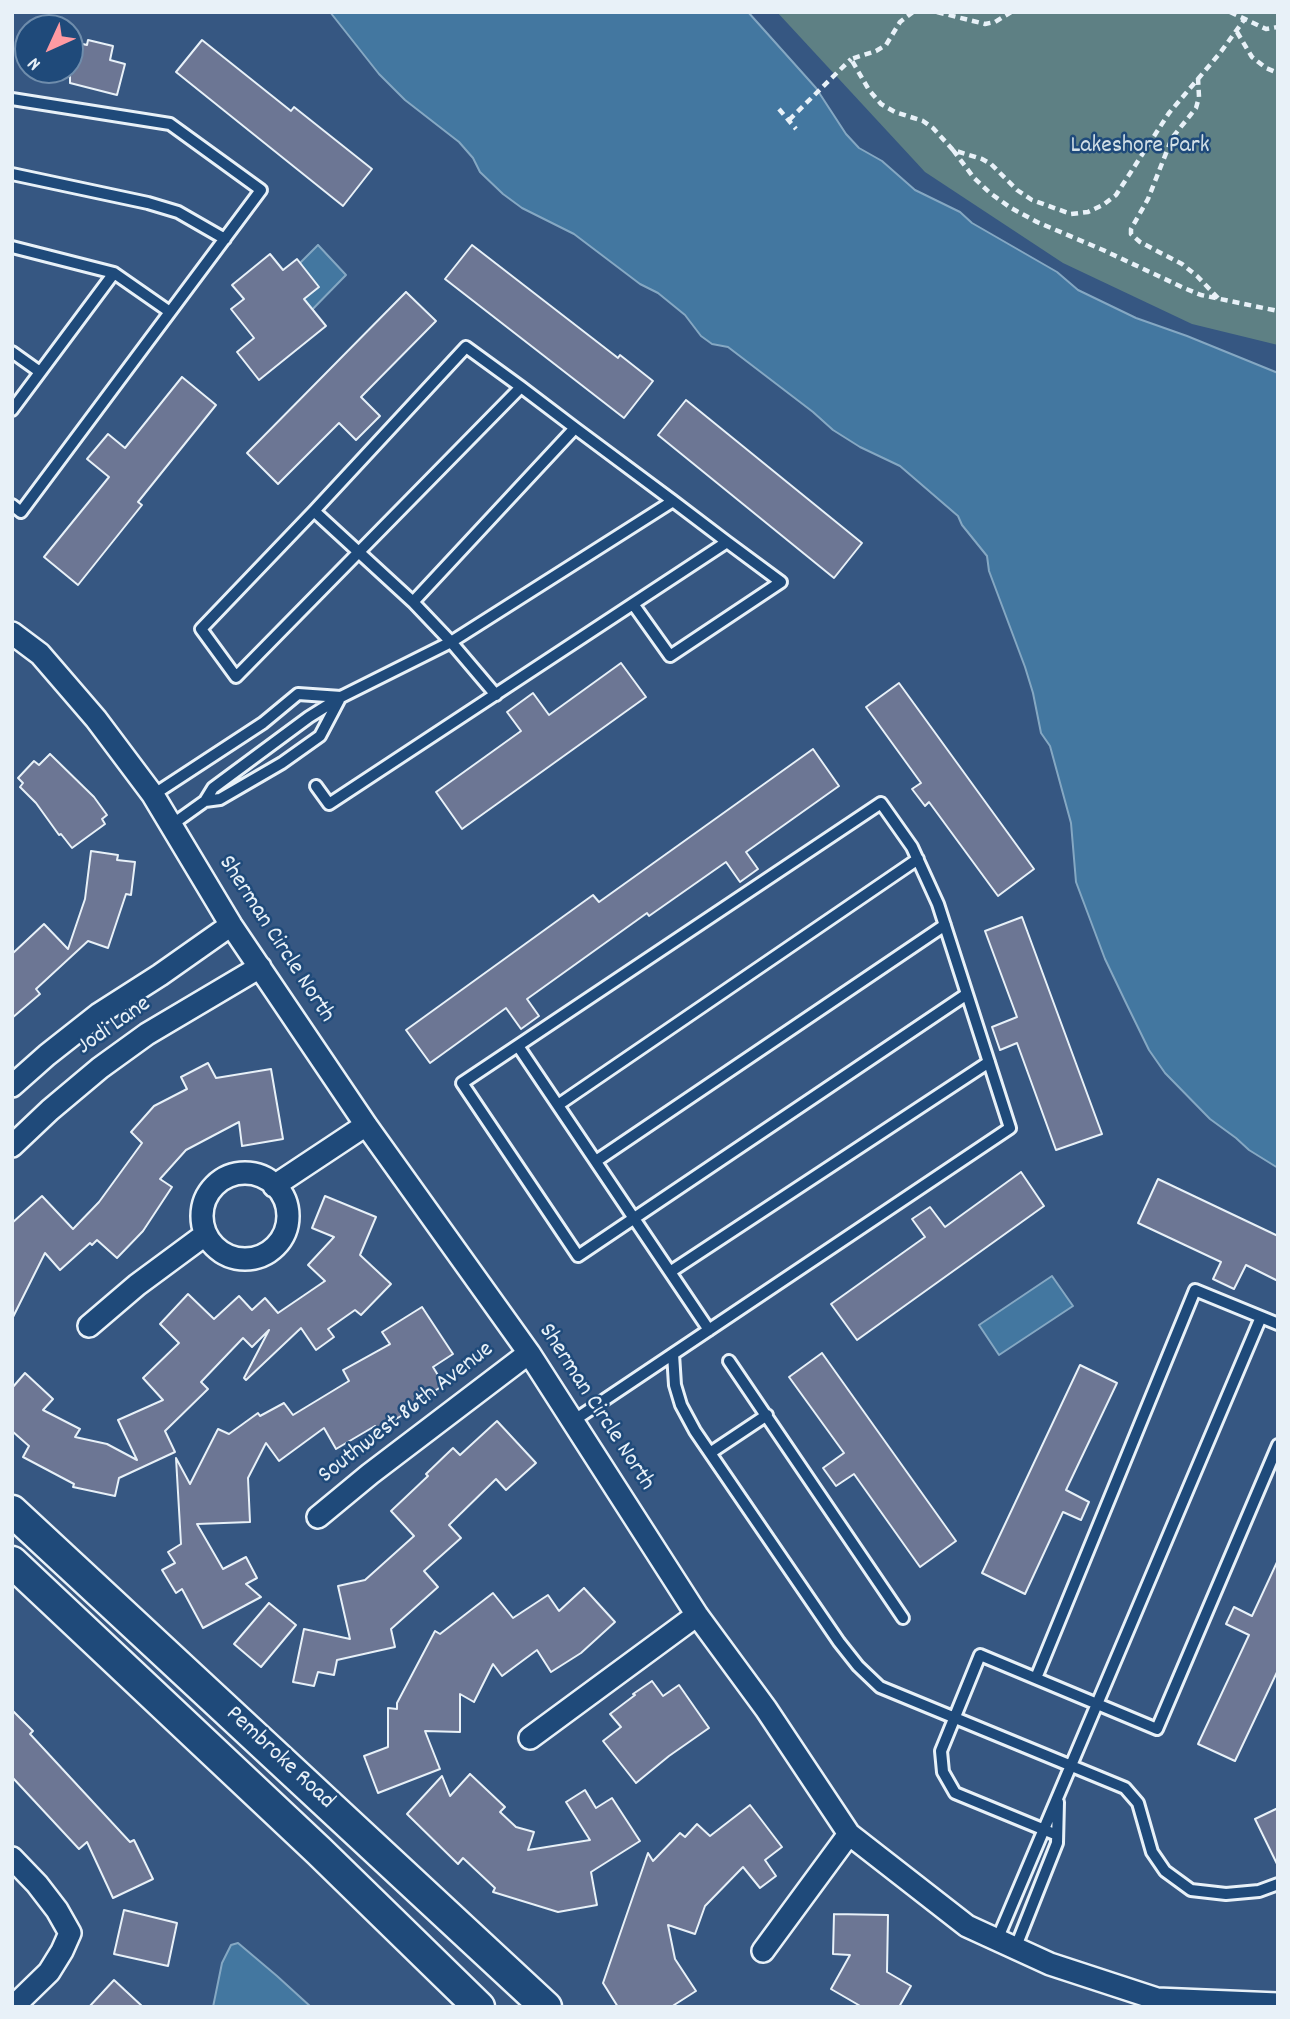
<!DOCTYPE html>
<html>
<head>
<meta charset="utf-8">
<style>
	body { margin:0 }
	#map { position:relative; width:1290px; height:2019px; overflow:hidden; background:#365782; font-family:Dekko,sans-serif }
	canvas { display:block }
	.frame { position:absolute; inset:0; border:14px solid #e8f1f8; pointer-events:none }
	.north { position:absolute; left:14px; top:14px; width:70px; height:70px; box-sizing:border-box; background:#1f4a7a; border:2px solid #6f8dac; border-radius:50%; rotate:225deg; font-size:19px; font-weight:700; line-height:28px; text-align:center; color:#e8f1f8 }
	.north::after { content:''; display:block; margin:auto; width:24px; height:32px; background:#ff9aa2; clip-path:polygon(50% 0,100% 100%,50% 72%,0 100%) }
</style>
</head>
<body>
<div id="map">
<canvas width="1290" height="2019"></canvas>
<div class="frame"></div>
<div class="north">N</div>
</div>
<script>
const context = document.querySelector('canvas').getContext('2d');
context.lineJoin = 'round';
function fill(path, color) { context.fillStyle = color; context.fill(path, 'evenodd'); }
const toPath = rows => new Path2D(rows.map(r => 'M' + r).join(''));
function trace(path, color, width, dash) { context.strokeStyle = color; context.lineWidth = width; context.lineCap = dash ? 'butt' : 'round'; context.setLineDash(dash || []); context.stroke(path); }
function write(font, color, halo, rows, align = 'center') {
  context.font = font + ' Dekko,sans-serif'; context.lineWidth = 5; context.setLineDash([]); context.textBaseline = 'middle'; context.strokeStyle = halo; context.fillStyle = color; for (const [text, x, y, turn = 0] of rows) {
    context.save(); context.translate(x, y); context.rotate((+turn || 0) * Math.PI / 180); context.textAlign = isNaN(turn) ? turn : align; if (halo) context.strokeText(text, 0, 0); context.fillText(text, 0, 0); context.restore();
  }
}
fill(toPath([
	[777,12,1278,12,1278,345,1192,324,1063,263,925,172]
]), '#5e8084');
const water = toPath([
	[330,12,748,12,816,88,846,134,859,148,882,161,915,190,960,212,972,223,1057,272,1078,290,1136,318,1187,336,1278,373,1278,1168,1249,1150,1236,1138,1210,1119,1165,1073,1149,1050,1127,1005,1105,959,1076,882,1071,823,1050,746,1041,733,1033,693,1025,667,989,571,987,556,962,525,958,516,900,466,860,447,833,430,813,412,728,347,712,344,701,336,685,315,658,293,640,284,574,234,522,208,503,194,480,172,473,158,459,142,405,100,379,74,330,12],
	[318,245,346,275,303,319,273,290,318,245],
	[1052,1276,1073,1306,999,1355,979,1325,1052,1276],
	[238,1943,277,1976,311,2007,213,2007,222,1963,231,1945,238,1943]
]);
fill(water, '#4377a0');
trace(water, '#85a8c3', 2);
const building = toPath([
	[88,40,113,46,110,60,125,64,117,95,70,83,70,41,87,45,88,40],
	[202,40,291,111,294,107,372,169,343,206,176,72,202,40],
	[472,245,618,358,620,355,653,381,624,418,445,279,472,245],
	[270,254,283,270,297,259,319,287,304,299,326,326,259,380,237,352,254,338,231,309,244,299,232,285,270,254],
	[406,292,436,321,361,397,380,416,356,440,339,423,278,484,247,453,406,292],
	[182,377,216,405,138,502,142,505,78,585,44,557,109,477,87,459,108,434,125,448,182,377],
	[686,400,862,543,834,578,658,435,686,400],
	[621,663,646,697,462,829,436,792,521,731,507,712,533,693,549,715,621,663],
	[899,683,1034,869,998,896,929,802,925,806,912,789,921,783,866,707,899,683],
	[813,749,839,786,746,852,758,869,740,882,726,862,649,916,647,913,527,999,539,1016,521,1029,506,1008,430,1063,406,1030,593,895,599,902,813,749],
	[50,754,94,797,107,815,102,819,105,824,72,848,61,834,59,835,36,803,20,787,23,783,18,778,34,761,39,765,50,754],
	[91,851,118,855,117,860,135,862,131,895,126,894,108,948,88,941,36,989,40,994,12,1018,12,954,44,924,68,949,85,899,91,851],
	[1022,917,1102,1134,1056,1150,1017,1043,1000,1050,992,1027,1017,1017,985,931,1022,917],
	[208,1063,216,1078,271,1069,283,1139,242,1146,239,1122,186,1150,160,1179,172,1187,143,1231,117,1258,97,1240,92,1245,90,1243,60,1270,45,1253,12,1319,12,1223,42,1196,73,1229,99,1202,142,1143,131,1132,154,1106,187,1089,181,1077,208,1063],
	[1021,1172,1044,1206,857,1340,831,1304,925,1237,912,1219,930,1207,945,1227,1021,1172],
	[1158,1179,1278,1236,1278,1281,1246,1265,1234,1289,1213,1279,1221,1262,1138,1223,1158,1179],
	[325,1196,376,1217,360,1255,391,1284,361,1315,355,1310,328,1329,334,1337,316,1350,301,1328,246,1380,244,1378,269,1330,252,1347,243,1338,201,1382,208,1389,165,1431,175,1452,119,1478,115,1496,73,1487,74,1484,23,1457,29,1446,12,1431,12,1388,25,1373,53,1399,43,1410,80,1429,75,1437,107,1444,137,1460,118,1420,163,1400,143,1378,179,1343,160,1324,188,1294,214,1319,239,1296,252,1310,265,1298,278,1313,325,1281,308,1265,334,1237,312,1228,325,1196],
	[422,1307,453,1354,433,1367,444,1385,411,1406,413,1409,377,1430,375,1426,336,1449,324,1428,279,1461,266,1443,248,1478,250,1522,197,1524,223,1569,246,1557,257,1578,246,1584,261,1597,203,1628,182,1589,176,1593,162,1570,175,1563,168,1552,181,1544,176,1458,190,1484,218,1429,229,1434,258,1413,260,1416,284,1403,293,1415,349,1381,343,1370,390,1344,382,1332,422,1307],
	[822,1353,956,1541,920,1567,854,1474,836,1486,823,1468,844,1453,789,1377,822,1353],
	[1080,1365,1117,1383,1066,1490,1089,1502,1081,1520,1063,1512,1025,1594,982,1573,1080,1365],
	[497,1421,536,1463,506,1490,496,1479,449,1525,461,1538,424,1571,438,1587,391,1629,395,1647,337,1660,334,1675,318,1672,314,1686,293,1682,304,1629,350,1639,338,1586,365,1580,414,1536,391,1511,428,1476,426,1474,453,1448,460,1455,497,1421],
	[1278,1560,1278,1670,1235,1761,1198,1744,1249,1635,1226,1624,1234,1607,1252,1616,1278,1560],
	[584,1588,615,1622,581,1653,551,1672,537,1650,502,1676,493,1664,474,1702,460,1694,460,1732,425,1731,440,1769,378,1793,364,1756,388,1747,388,1708,397,1709,397,1703,435,1631,440,1634,493,1593,513,1618,548,1595,559,1611,584,1588],
	[269,1603,296,1625,261,1667,234,1644,269,1603],
	[652,1681,663,1696,679,1685,709,1728,669,1756,636,1783,603,1741,621,1727,610,1714,635,1695,633,1694,652,1681],
	[12,1710,33,1731,30,1734,130,1842,134,1840,153,1879,113,1898,87,1842,79,1849,12,1777,12,1710],
	[470,1774,505,1807,500,1812,516,1827,534,1832,528,1850,590,1840,566,1802,585,1790,596,1808,612,1798,640,1841,591,1872,597,1905,558,1912,493,1892,495,1888,463,1858,458,1864,407,1814,442,1776,450,1796,470,1774],
	[750,1805,782,1847,765,1860,776,1876,760,1888,743,1867,705,1906,695,1934,668,1925,675,1959,696,1991,671,2007,618,2007,603,1983,648,1853,653,1861,680,1833,685,1837,697,1824,710,1836,750,1805],
	[1278,1808,1278,1866,1255,1819,1278,1808],
	[124,1910,177,1923,168,1966,114,1954,124,1910],
	[834,1914,888,1915,887,1972,911,1986,899,2007,862,2007,831,1989,850,1955,833,1954,834,1914],
	[114,1980,143,2007,89,2007,114,1980]
]);
fill(building, '#6c7694');
trace(building, '#e8f1f8', 2);
const service = toPath([
	[12,99,170,124,261,190,21,512,12,505],
	[12,174,148,203,178,212,225,239],
	[12,247,114,273,170,312],
	[12,352,40,372],
	[521,387,236,677,201,629,314,511,466,347,521,387,575,428,673,501,727,542,781,582,670,656,633,604],
	[12,410,114,273],
	[314,511,413,602,451,642,496,695],
	[413,602,575,428],
	[316,786,329,804,727,542],
	[153,795,263,723,298,694,341,697],
	[205,801,220,799,282,763,320,736,339,700],
	[170,826,205,801,213,788,309,717,341,697,451,642,673,501],
	[518,1046,709,1330],
	[558,1105,918,859],
	[596,1161,945,925],
	[670,1272,989,1062],
	[673,1354,675,1385,681,1405,695,1431,839,1642,858,1666,880,1687,1125,1788,1138,1803,1152,1852,1165,1871,1191,1890,1226,1894,1259,1891,1278,1884],
	[729,1361,903,1618],
	[573,1421,1010,1128,967,994,938,904,912,847,881,803,462,1083,578,1256,967,994],
	[710,1453,767,1415],
	[1036,1678,1195,1290,1278,1324],
	[1057,1835,955,1793,943,1772,941,1751,980,1655,1157,1729,1278,1445],
	[997,1940,1261,1317],
	[1015,1949,1057,1843,1058,1802]
]);
const minor = toPath([
	[12,633,40,654,96,719,153,795,231,925,366,1125,529,1353,697,1615,766,1709,849,1834,967,1926,1050,1964,1157,1999,1278,2004],
	[12,1086,47,1055,99,1014,160,975,231,925],
	[12,1146,50,1110,100,1068,147,1034,260,967],
	'202 1216a43 43 0 1 1 86 0a43 43 0 1 1-86 0Z',
	[274,1186,366,1125],
	[89,1326,137,1285,206,1234],
	[318,1517,370,1474,529,1353],
	[530,1738,697,1615],
	[12,1858,37,1884,57,1910,70,1933,62,1951,49,1972,13,2007],
	[763,1951,849,1834]
]);
const secondary = toPath([
	[12,1511,546,2007],
	[12,1562,319,1851,479,2007]
]);
trace(service, '#e8f1f8', 16);
trace(minor, '#e8f1f8', 26);
trace(secondary, '#e8f1f8', 35);
trace(toPath([
	[913,12,900,22,886,45,876,51,851,59,869,90,881,104,895,112,923,121,933,128,953,150,982,159,991,164,1017,190,1032,200,1071,214,1088,212,1103,205,1116,195,1169,113,1220,53,1244,20],
	[937,12,985,24,995,22,1011,12],
	[1230,12,1266,29,1278,27],
	[1237,32,1252,57,1266,68,1278,73],
	[1198,78,1199,97,1196,108,1172,138,1148,199,1131,229,1131,234,1140,242,1182,264,1197,276,1218,298],
	[779,109,796,129],
	[789,120,851,59],
	[953,150,974,178,990,193,1011,208,1037,222,1103,250,1184,288,1201,295,1278,311]
]), '#e8f1f8', 4.5, [7, 5]);
trace(service, '#1f4a7a', 10);
trace(minor, '#1f4a7a', 21);
trace(secondary, '#1f4a7a', 30);
write('24px', '#d3e0e7', '#1f4a7a', [
	["Lakeshore Park",1140,148]
]);
write('24px', '#e8f1f8', '#1f4a7a', [
	["Sherman Circle North",275,940,57],
	["Jodi Lane",115,1027,-35],
	["Sherman Circle North",595,1408,57],
	["Southwest 86th Avenue",407,1414,-38],
	["Pembroke Road",279,1759,43]
]);
</script>
</body>
</html>
